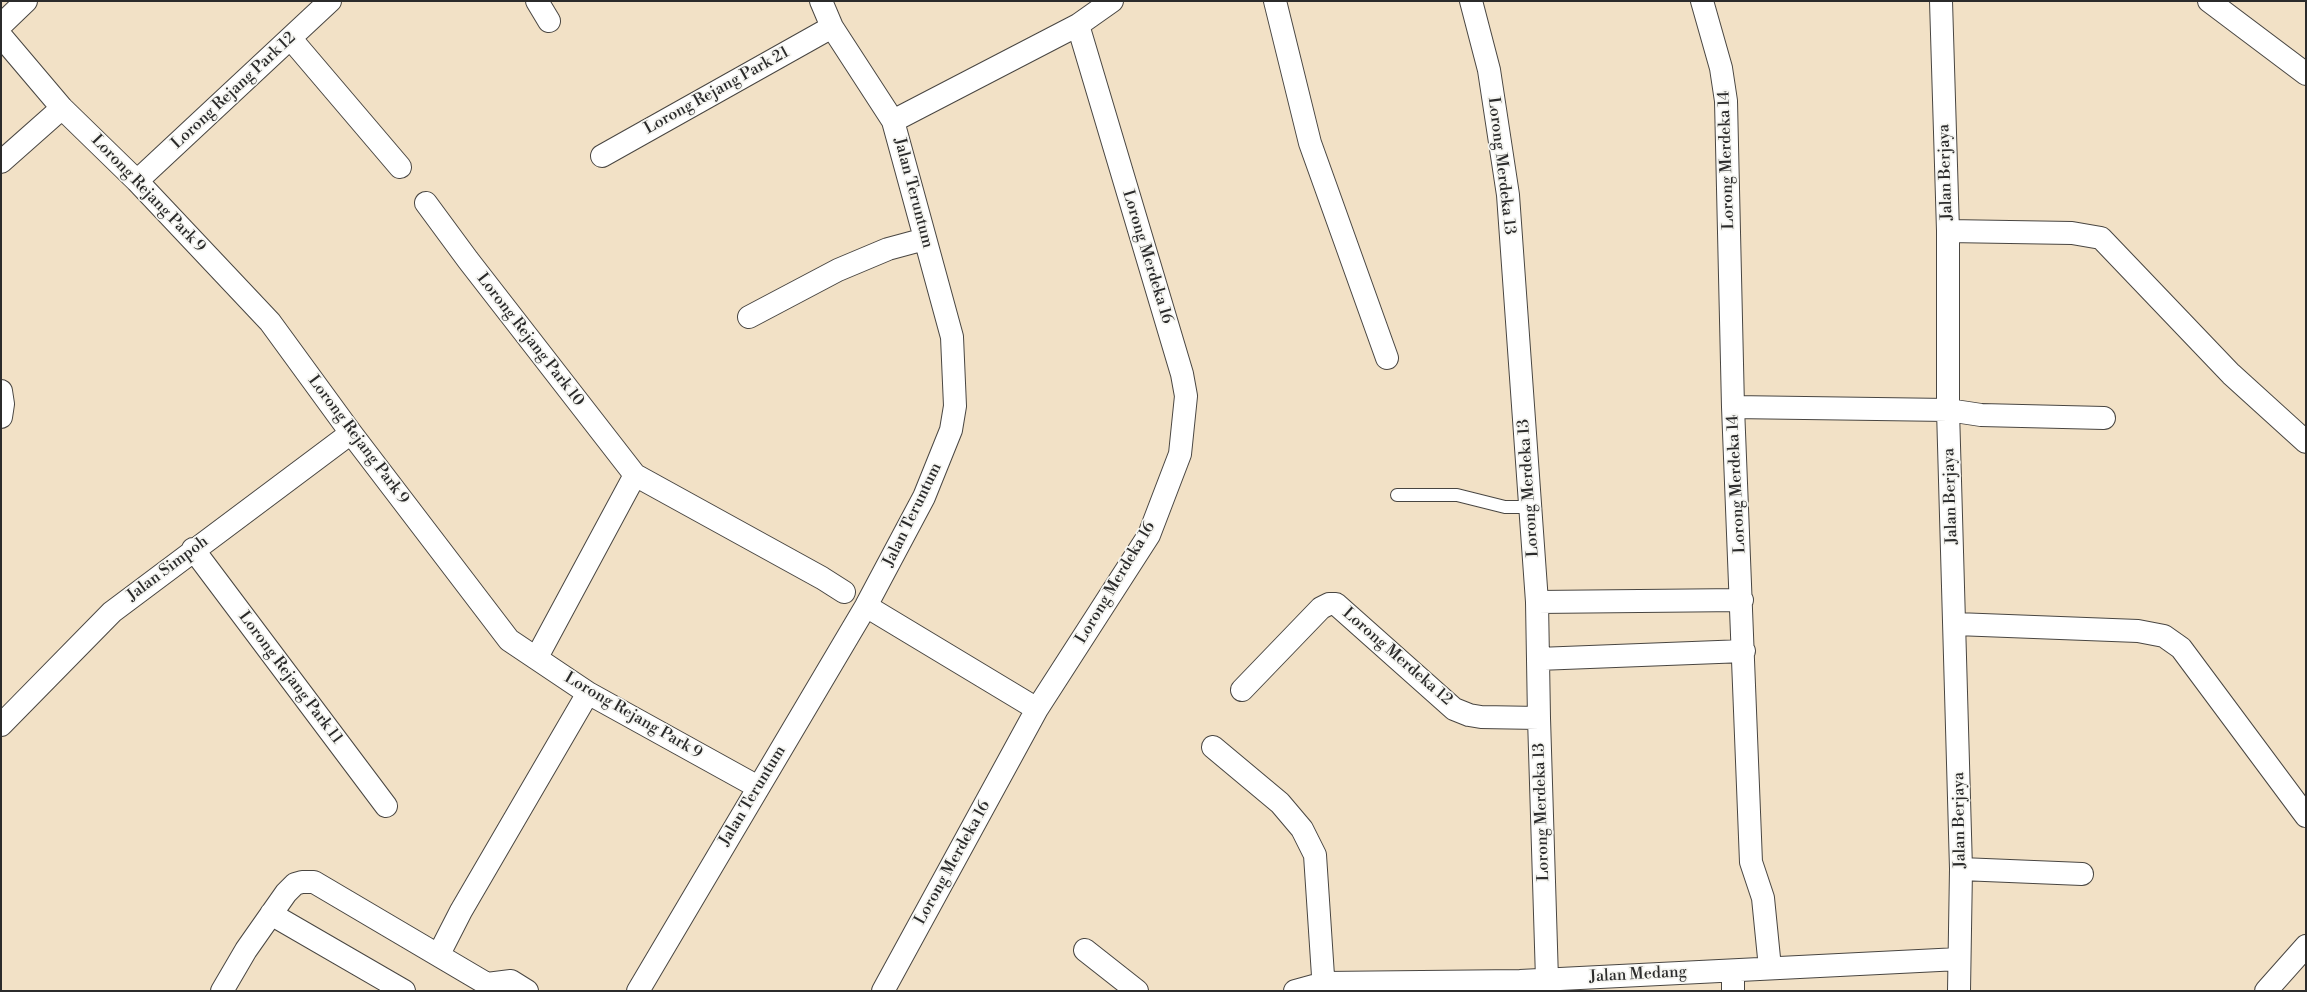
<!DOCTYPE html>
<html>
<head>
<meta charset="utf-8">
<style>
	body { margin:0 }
	#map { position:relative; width:2307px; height:992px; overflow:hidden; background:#f2e1c6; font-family:"Libre Bodoni",serif }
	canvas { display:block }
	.frame { position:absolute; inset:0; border:2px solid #2b2b2b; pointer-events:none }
</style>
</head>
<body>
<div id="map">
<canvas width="2307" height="992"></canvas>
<div class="frame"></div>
</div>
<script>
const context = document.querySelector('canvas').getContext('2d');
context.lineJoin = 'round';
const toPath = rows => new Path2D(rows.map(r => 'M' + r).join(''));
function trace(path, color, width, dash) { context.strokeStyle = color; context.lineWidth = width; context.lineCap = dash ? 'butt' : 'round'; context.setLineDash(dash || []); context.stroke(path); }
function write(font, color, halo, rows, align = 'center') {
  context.font = font + ' "Libre Bodoni",serif'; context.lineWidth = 3.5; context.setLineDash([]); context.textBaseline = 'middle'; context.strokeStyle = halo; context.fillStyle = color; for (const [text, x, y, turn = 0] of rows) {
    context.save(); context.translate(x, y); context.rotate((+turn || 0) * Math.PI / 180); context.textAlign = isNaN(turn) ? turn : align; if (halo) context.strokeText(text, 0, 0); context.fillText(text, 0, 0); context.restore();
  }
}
const lane = toPath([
	[1397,495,1457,495,1505,507,1530,507]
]);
const street = toPath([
	[537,1,549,21],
	[1275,1,1310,143,1387,358],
	[1471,1,1489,70,1508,195,1537,602,1539,718,1547,979],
	[1702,1,1721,68,1726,101,1733,407,1751,862,1763,898,1770,968],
	[1941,1,1948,231,1948,410,1961,869,1959,991],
	[2209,1,2306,74],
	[1,25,26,1],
	[1,36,62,108,137,181,270,322,351,433,509,640,588,693,758,787],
	[291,39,400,167],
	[893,121,1078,25,1112,1],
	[602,156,832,27],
	[1,162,62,108],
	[137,181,330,1],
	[426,203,468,260,635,475,822,578,844,592],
	[1948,231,2072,233,2101,238,2231,374,2306,442],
	[749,317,838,270,888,249,925,239],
	[1,391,3,404,1,417],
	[1733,407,1948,410,1981,415,2104,418],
	[193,549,386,806],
	[1537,602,1742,600],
	[866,606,1037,709],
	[1956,624,2138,631,2164,636,2181,648,2306,816],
	[537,657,635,475],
	[1538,659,1744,651],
	[1242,690,1321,608,1329,604,1336,604,1454,709,1469,715,1481,717,1539,718],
	[1,725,112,612,351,433],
	[1213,747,1280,803,1302,829,1315,855,1324,991],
	[1961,869,2082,874],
	[271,914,404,991],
	[1085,950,1137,991],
	[439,954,461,911,588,693],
	[1733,971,1733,991],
	[222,991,246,950,286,893,295,884,302,882,314,882,487,984,511,981,527,991],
	[638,991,866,606,924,497,951,430,955,406,952,337,893,121,832,27,821,1],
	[883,991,1037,709,1149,535,1180,454,1186,396,1182,374,1078,25],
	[1295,991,1324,983,1520,981,1959,959],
	[2266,991,2306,946]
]);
trace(lane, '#494642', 14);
trace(street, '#494642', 24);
trace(lane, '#fff', 12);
trace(street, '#fff', 22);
write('16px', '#2b2b2b', '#f6f6f2', [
	["Lorong Rejang Park 12",234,91,-43],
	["Lorong Rejang Park 21",717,91,-29],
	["Lorong Merdeka 14",1727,160,-92],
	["Lorong Merdeka 13",1501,166,83],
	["Jalan Berjaya",1946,172,-92],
	["Jalan Teruntum",913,193,75],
	["Lorong Rejang Park 9",148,194,46],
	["Lorong Merdeka 16",1147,257,73],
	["Lorong Rejang Park 10",530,340,52],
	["Lorong Rejang Park 9",358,440,53],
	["Lorong Merdeka 14",1737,484,-93],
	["Lorong Merdeka 13",1529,488,-94],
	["Jalan Berjaya",1951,496,-92],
	["Jalan Teruntum",913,515,-64],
	["Jalan Simpoh",168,569,-37],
	["Lorong Merdeka 16",1116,583,-59],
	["Lorong Merdeka 12",1397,657,41],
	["Lorong Rejang Park 11",290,678,53],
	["Lorong Rejang Park 9",633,716,30],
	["Jalan Teruntum",753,796,-59],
	["Lorong Merdeka 13",1542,812,-92],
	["Jalan Berjaya",1960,820,-91],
	["Lorong Merdeka 16",953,863,-61],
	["Jalan Medang",1638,975,-3]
]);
</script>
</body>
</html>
